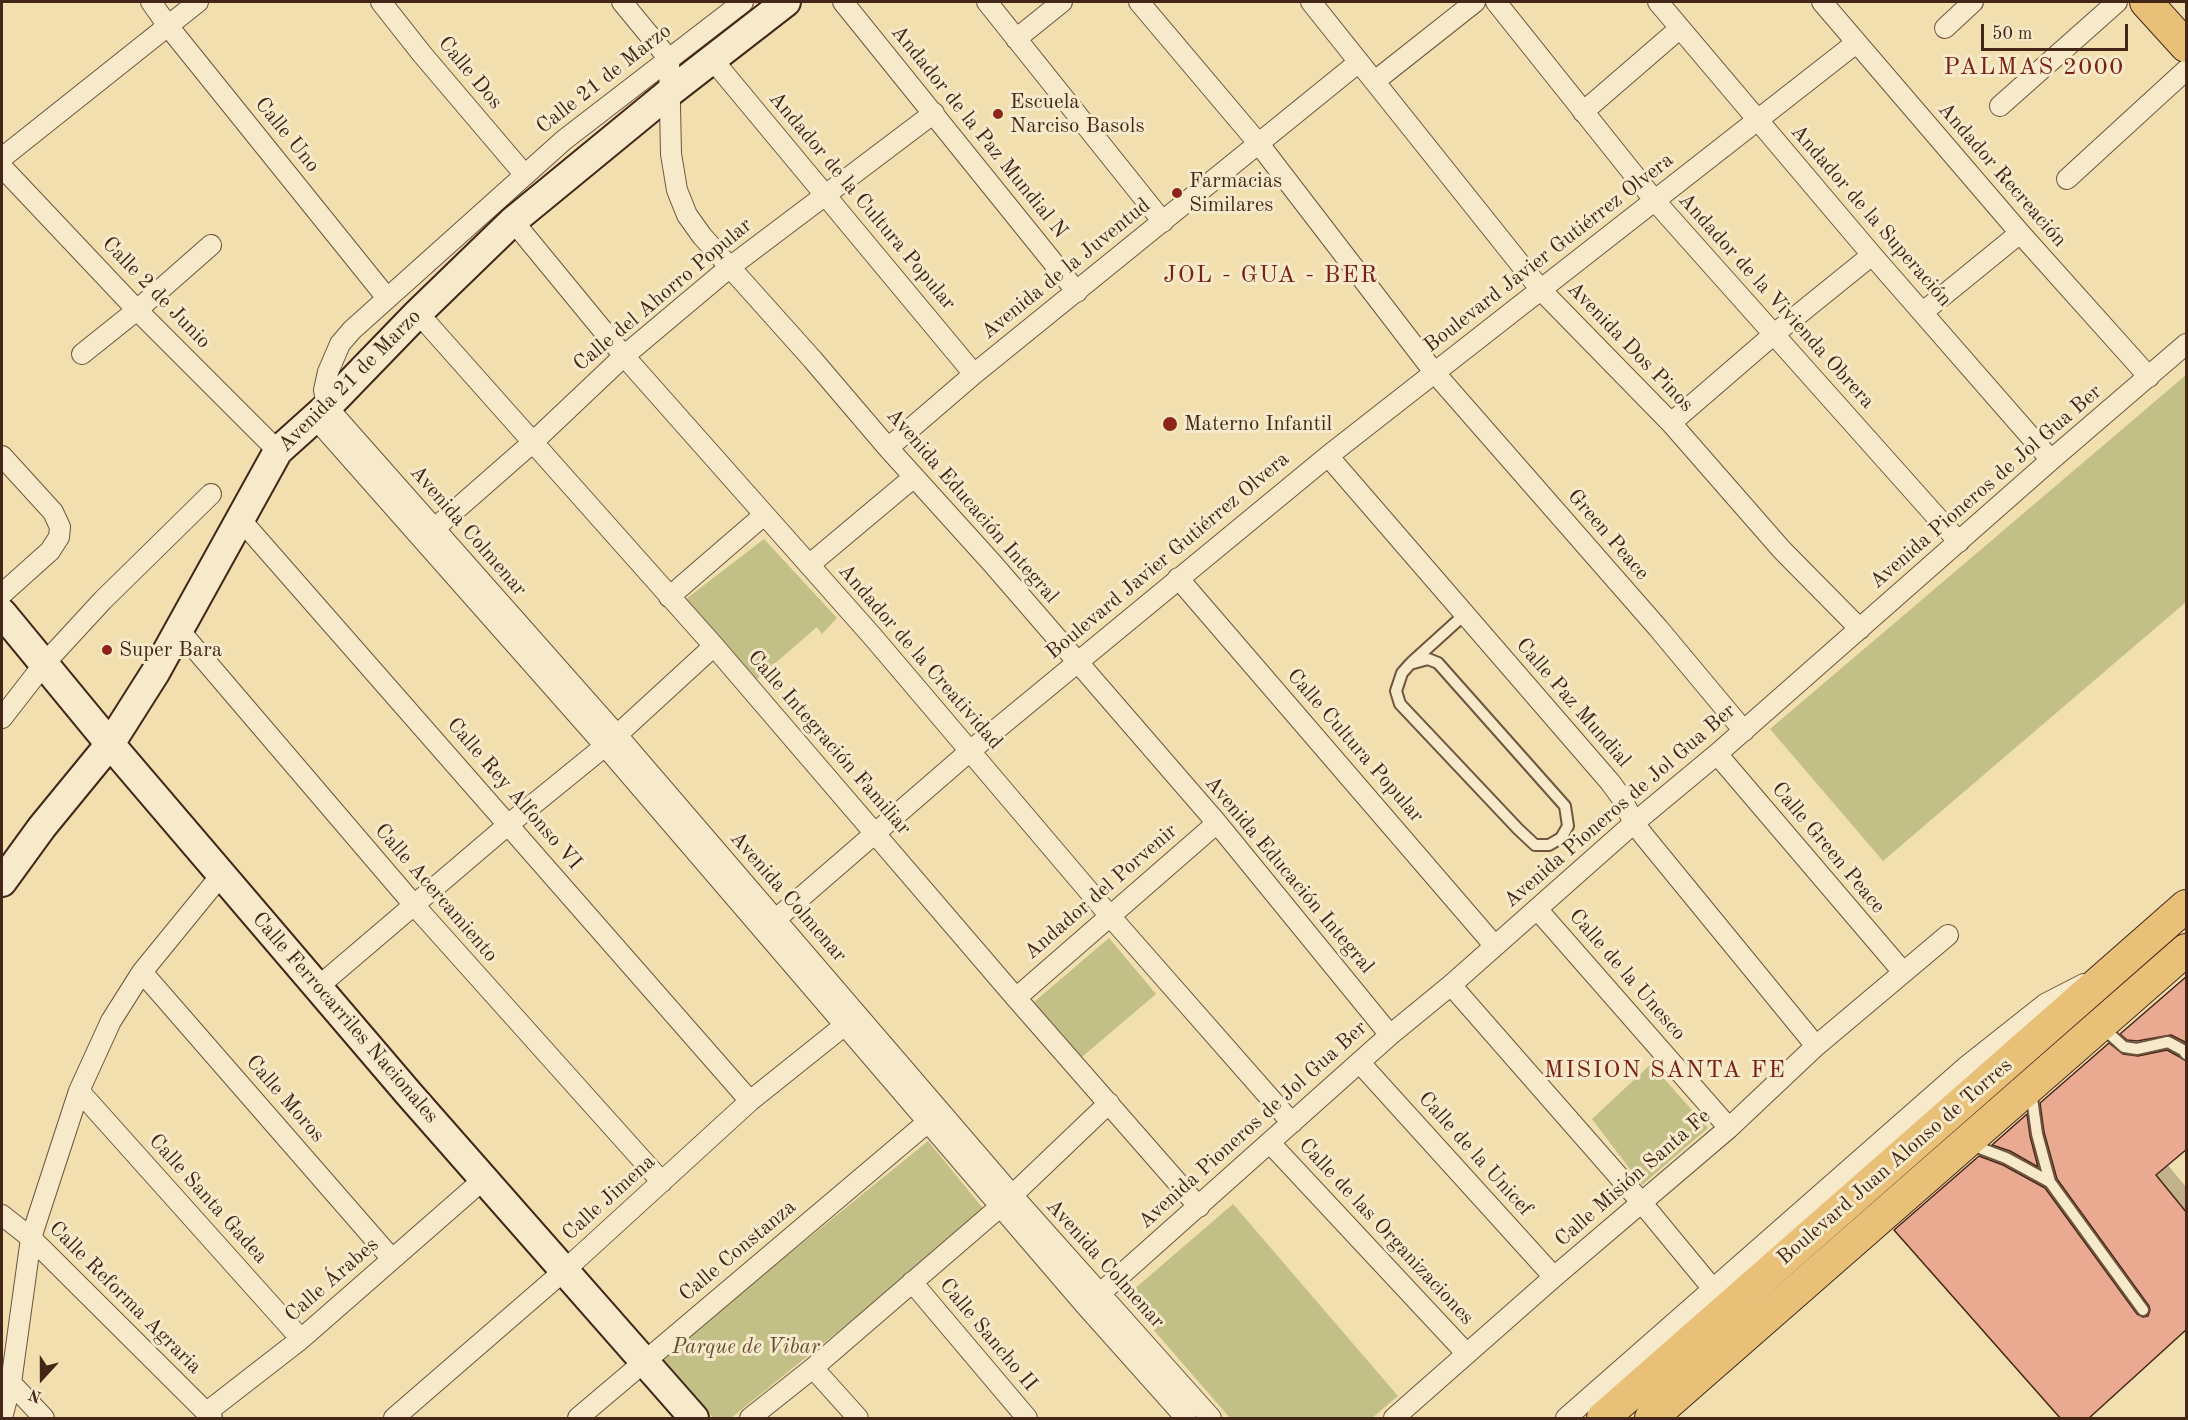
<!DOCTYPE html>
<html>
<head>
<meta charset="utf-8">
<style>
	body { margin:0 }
	#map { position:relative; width:2188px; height:1420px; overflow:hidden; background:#f2dfaf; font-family:"Old Standard TT",serif }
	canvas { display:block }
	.frame { position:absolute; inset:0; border:3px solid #432618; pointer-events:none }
	.north { position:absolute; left:12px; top:1348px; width:60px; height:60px; -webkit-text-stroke:4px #f7eacb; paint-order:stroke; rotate:201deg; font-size:16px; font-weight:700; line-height:24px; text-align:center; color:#432618 }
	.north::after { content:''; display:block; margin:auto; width:21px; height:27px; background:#432618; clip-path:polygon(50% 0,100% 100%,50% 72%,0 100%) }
	.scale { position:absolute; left:1981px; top:24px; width:147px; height:27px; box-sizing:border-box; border:3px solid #432618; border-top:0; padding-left:8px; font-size:18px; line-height:21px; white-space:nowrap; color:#432618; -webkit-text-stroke:4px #f7eacb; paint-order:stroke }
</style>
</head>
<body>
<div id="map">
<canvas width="2188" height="1420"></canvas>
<div class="frame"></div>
<div class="north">N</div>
<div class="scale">50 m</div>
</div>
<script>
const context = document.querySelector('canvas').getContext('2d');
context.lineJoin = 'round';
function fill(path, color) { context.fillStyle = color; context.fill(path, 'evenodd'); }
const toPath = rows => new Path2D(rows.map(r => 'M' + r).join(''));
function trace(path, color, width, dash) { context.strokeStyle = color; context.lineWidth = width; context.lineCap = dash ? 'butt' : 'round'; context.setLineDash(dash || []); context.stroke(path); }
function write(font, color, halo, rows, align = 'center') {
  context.font = font + ' "Old Standard TT",serif'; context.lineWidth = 6; context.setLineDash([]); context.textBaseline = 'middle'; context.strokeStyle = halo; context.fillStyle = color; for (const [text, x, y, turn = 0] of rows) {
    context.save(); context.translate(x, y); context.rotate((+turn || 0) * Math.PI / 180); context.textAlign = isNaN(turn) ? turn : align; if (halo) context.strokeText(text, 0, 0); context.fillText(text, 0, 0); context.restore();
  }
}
fill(toPath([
	[2186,375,2186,602,1883,861,1770,729],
	[764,539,837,618,822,634,817,627,757,679,686,599],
	[1109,938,1156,994,1082,1057,1034,1002],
	[1651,1064,1708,1128,1642,1185,1592,1119],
	[928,1141,986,1212,731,1418,713,1418,662,1357],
	[1233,1204,1398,1396,1372,1418,1230,1418,1125,1297]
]), '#c2c086');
fill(toPath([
	[2186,977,2186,1147,2167,1164,2186,1187,2186,1327,2086,1418,1896,1230,2038,1105,2041,1124,2044,1137,2046,1137,2054,1091],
	[2172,1034,2180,1039,2148,1045,2128,1041,2129,1039],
	[2051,1152,2058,1177,2037,1166]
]), '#0003');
const building = toPath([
	[2187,976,2187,1043,2171,1035,2137,1041,2127,1040,2120,1034,2187,976],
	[2109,1043,2123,1054,2138,1056,2167,1050,2187,1061,2187,1149,2156,1175,2187,1213,2187,1329,2088,1419,2061,1419,1894,1230,1979,1156,2003,1165,2045,1188,2137,1314,2143,1317,2148,1316,2150,1310,2149,1306,2057,1179,2044,1132,2040,1103,2109,1043],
	[2027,1114,2030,1136,2038,1167,2010,1151,1992,1145,2027,1114]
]);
fill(building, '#eaa991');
trace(building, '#432618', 1.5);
const lane = toPath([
	[1428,659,1438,663,1565,806,1568,826,1561,838,1549,845,1535,845,1518,829,1400,704,1396,691,1402,673,1410,664,1428,659],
	[1412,662,1465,614],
	[2103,1028,2124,1047,2137,1049,2168,1042,2183,1050,2186,1054],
	[2031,1091,2037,1134,2050,1182,2143,1310],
	[1972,1145,2006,1158,2050,1182]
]);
const street = toPath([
	[151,2,168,26,387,298],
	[381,2,422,54,524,174],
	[622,2,669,59,671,154,677,190,687,215,702,236,813,360,888,448,992,563,1217,823,1390,1035],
	[743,2,564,140,352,330,340,344,328,372,324,390,327,407,617,735,1012,1195,1211,1418],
	[843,2,1077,292],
	[987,2,1163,222],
	[1139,2,1259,144,1434,372,1658,628,1744,731],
	[1311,2,1541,290,1671,423,1782,550,1860,629],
	[1496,2,1655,201,1959,542],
	[1658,2,1872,255,2051,460],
	[1822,2,2020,233,2149,377],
	[1945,28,1973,2],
	[1016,39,1062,2],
	[712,59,974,374],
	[1375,81,1475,2],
	[2000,106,2117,2],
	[1583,112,1679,29],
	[2,158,198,2],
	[2,167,137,310,278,451],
	[2067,179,2186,70],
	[513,221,624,356,873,637,1110,916,1292,1123],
	[1923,312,2020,233],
	[418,313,714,646,1016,998,1199,1207],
	[82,354,137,310,211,245],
	[315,418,605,746,1086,1306,1186,1418],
	[1671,423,1773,335,1872,255],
	[888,448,974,374,1359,62],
	[2,456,53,512,60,527,59,537,50,551,2,594],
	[1328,456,1610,782,1621,797,1634,823,1644,836,1816,1046],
	[240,519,750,1101],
	[435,528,532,443,624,356,730,267,934,113],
	[809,565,914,477],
	[1178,578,1494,945],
	[669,597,764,515],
	[179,630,414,905,662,1182],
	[2,718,44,664,103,600,211,494],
	[1717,754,1903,972],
	[1537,909,1729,1128],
	[776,919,970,751,1328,456,1856,43],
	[142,972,392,1259],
	[1451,985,1642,1203,1713,1289],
	[319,986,509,824,605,746,714,646],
	[1016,998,1217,823],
	[1360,1063,1554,1277],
	[79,1091,301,1339],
	[1270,1143,1467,1354],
	[2,1215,31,1238,212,1418],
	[912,1282,1027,1418],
	[1086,1306,1390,1035,1451,985,1634,823,1717,754,2051,460,2186,344],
	[813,1368,858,1418],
	[11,1383,44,1418],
	[207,1412,301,1339,484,1179],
	[2,1418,11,1383,31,1238,79,1091,111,1021,142,972,222,874],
	[394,1418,565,1270,750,1101,855,1017],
	[578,1418,929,1121],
	[750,1418,813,1368,1001,1206,1109,1103],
	[1394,1418,1554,1277,1729,1128,1816,1046,1948,935],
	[1566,1418,1968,1065,2045,1004,2084,984]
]);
const secondary = toPath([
	[2,613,110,744,409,1094,694,1418],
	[2,882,42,827,110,744,155,673,278,451,327,407,418,313,513,221,670,92,786,2]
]);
const primary = toPath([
	[2146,2,2186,46],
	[1603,1418,2186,906],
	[1651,1418,2186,950]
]);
trace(lane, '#6f543e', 14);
trace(street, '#6f543e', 22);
trace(secondary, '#432618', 32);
trace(primary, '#432618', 34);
trace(lane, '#f7eacb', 10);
trace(street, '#f7eacb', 20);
trace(secondary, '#f7eacb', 28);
trace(primary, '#e9c078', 32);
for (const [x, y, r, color] of [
	[998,114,6,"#8f2418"],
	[1177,193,6,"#8f2418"],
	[1170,424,8,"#8f2418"],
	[107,650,6,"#8f2418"]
]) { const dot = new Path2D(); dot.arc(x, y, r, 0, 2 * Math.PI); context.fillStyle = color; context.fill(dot); trace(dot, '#f7eacb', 2); }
write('21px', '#432618', '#f7eacb', [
	["Calle Dos",470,73,50],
	["Calle 21 de Marzo",604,79,-38],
	["Andador de la Paz Mundial N",979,132,51],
	["Calle Uno",287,135,51],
	["Andador Recreación",2002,175,49],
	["Andador de la Cultura Popular",862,201,50],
	["Andador de la Superación",1871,216,49],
	["Boulevard Javier Gutiérrez Olvera",1549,253,-38],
	["Avenida de la Juventud",1066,269,-39],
	["Calle 2 de Junio",156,293,46],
	["Calle del Ahorro Popular",663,295,-40],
	["Andador de la Vivienda Obrera",1776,301,48],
	["Avenida Dos Pinos",1630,347,46],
	["Avenida 21 de Marzo",350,381,-45],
	["Avenida Pioneros de Jol Gua Ber",1986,487,-41],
	["Avenida Educación Integral",972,506,49],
	["Avenida Colmenar",468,531,49],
	["Green Peace",1608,535,49],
	["Boulevard Javier Gutiérrez Olvera",1168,556,-40],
	["Andador de la Creatividad",920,657,49],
	["Calle Paz Mundial",1573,703,49],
	["Calle Integración Familiar",829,743,49],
	["Calle Cultura Popular",1355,746,49],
	["Calle Rey Alfonso VI",514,794,49],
	["Avenida Pioneros de Jol Gua Ber",1620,806,-41],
	["Calle Green Peace",1828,848,50],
	["Avenida Educación Integral",1289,875,50],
	["Andador del Porvenir",1101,892,-41],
	["Calle Acercamiento",436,893,49],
	["Avenida Colmenar",788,897,49],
	["Calle de la Unesco",1627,975,49],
	["Calle Ferrocarriles Nacionales",345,1018,49],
	["Calle Moros",285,1099,49],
	["Avenida Pioneros de Jol Gua Ber",1253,1125,-42],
	["Calle de la Unicef",1475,1154,48],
	["Boulevard Juan Alonso de Torres",1895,1162,-41],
	["Calle Misión Santa Fe",1633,1178,-41],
	["Calle Jimena",609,1198,-42],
	["Calle Santa Gadea",208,1199,48],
	["Calle de las Organizaciones",1386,1232,47],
	["Calle Constanza",738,1251,-40],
	["Avenida Colmenar",1105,1264,48],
	["Calle Árabes",332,1280,-41],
	["Calle Reforma Agraria",125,1298,45],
	["Calle Sancho II",988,1335,50]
]);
write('21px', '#432618', '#f7eacb', [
	["Escuela",1010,102],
	["Narciso Basols",1010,126],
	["Farmacias",1189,181],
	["Similares",1189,205],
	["Materno Infantil",1184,424],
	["Super Bara",119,650]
], 'left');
write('italic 21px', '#634c34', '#f7eacb', [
	["Parque de Vibar",746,1347]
]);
context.letterSpacing = '1.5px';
write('24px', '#7a1f14', '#f7eacb', [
	["PALMAS 2000",2034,68],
	["JOL - GUA - BER",1271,276],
	["MISION SANTA FE",1665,1071]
]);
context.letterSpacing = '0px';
</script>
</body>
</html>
